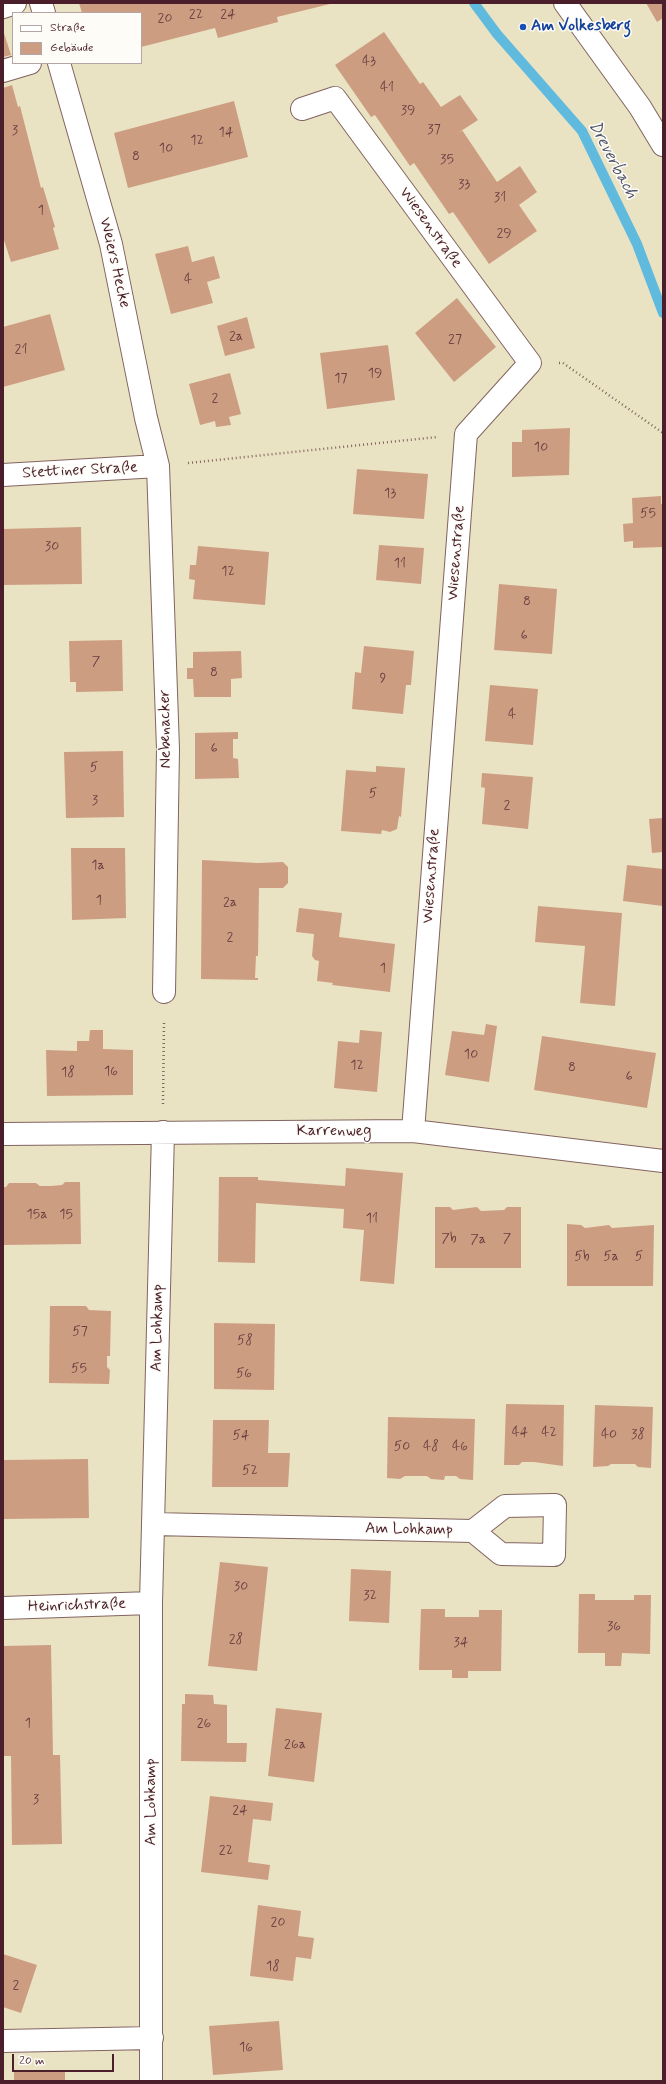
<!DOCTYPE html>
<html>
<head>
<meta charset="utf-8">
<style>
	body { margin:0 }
	#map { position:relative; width:666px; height:2084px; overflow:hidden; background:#e9e3c3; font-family:Mynerve,sans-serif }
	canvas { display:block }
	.frame { position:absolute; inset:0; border:4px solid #4a1f2b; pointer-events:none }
	.legend { position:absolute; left:12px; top:12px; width:130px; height:52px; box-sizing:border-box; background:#fdfcf7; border:1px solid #b5a4a5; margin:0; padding:5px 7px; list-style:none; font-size:12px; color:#4a1f2b }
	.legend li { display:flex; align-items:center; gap:8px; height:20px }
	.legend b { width:20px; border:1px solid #b5a4a5 }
	.scale { position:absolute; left:12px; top:2054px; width:102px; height:18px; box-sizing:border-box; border:2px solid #4a1f2b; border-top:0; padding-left:5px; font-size:12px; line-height:14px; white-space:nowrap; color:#4a1f2b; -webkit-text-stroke:3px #fdfcf7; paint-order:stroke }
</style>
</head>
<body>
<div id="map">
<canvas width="666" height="2084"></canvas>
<div class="frame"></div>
<ul class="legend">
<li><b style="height:5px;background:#fff"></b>Straße</li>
<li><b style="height:11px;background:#cd9d82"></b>Gebäude</li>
</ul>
<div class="scale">20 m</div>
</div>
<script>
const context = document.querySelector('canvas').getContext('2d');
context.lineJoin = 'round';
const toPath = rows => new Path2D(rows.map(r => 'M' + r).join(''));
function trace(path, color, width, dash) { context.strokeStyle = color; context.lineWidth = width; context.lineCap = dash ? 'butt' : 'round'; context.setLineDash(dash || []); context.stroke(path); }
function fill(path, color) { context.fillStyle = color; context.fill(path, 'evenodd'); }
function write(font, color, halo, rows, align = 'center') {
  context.font = font + ' Mynerve,sans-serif'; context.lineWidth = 3; context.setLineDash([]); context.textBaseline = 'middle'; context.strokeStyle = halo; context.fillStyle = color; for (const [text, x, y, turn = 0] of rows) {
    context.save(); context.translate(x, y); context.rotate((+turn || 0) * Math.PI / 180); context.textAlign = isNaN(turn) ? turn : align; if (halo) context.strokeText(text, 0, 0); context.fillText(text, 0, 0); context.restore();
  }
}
trace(toPath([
	[474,3,497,34,582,131,637,244,663,313]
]), '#5fbadd', 10);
fill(toPath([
	[79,3,330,3,330,4,277,17,278,22,218,38,215,28,141,47,141,13,82,13],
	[646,3,663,3,663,18,657,22],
	[3,30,11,55,3,57],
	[384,32,420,84,423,82,441,107,460,95,478,120,458,133,462,130,497,182,520,166,537,192,519,205,537,231,489,264,453,212,449,214,414,163,410,166,375,115,371,117,335,65],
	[12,85,18,107,20,106,41,188,43,187,55,227,53,228,59,249,11,262,3,237,3,88],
	[234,101,248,157,128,188,114,133],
	[188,246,192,262,214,256,220,278,207,282,213,303,171,314,155,254],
	[457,298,496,347,454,382,415,333],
	[50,314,65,370,3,387,3,327],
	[247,317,255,348,225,356,217,326],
	[388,345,395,400,327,409,320,353],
	[230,373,241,414,229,417,231,425,216,427,215,421,200,425,189,384],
	[570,428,569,475,512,477,512,442,522,442,522,430],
	[357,469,428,474,424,519,353,514],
	[661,496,661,504,663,504,663,547,633,548,633,541,624,542,623,524,633,523,632,498],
	[81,527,82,584,3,585,3,529],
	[379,545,424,548,421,584,376,580],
	[198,546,269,552,265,605,193,599,195,580,189,579,190,565,196,565],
	[499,584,557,589,552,654,494,650],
	[122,640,123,691,76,692,76,682,70,682,69,641],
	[364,646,414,651,411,685,406,685,403,714,352,709,355,672,361,673],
	[241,651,242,678,231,679,231,697,194,697,193,679,187,679,187,668,193,668,193,652],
	[490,685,538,689,533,745,485,741],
	[238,732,238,739,233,739,233,758,238,759,239,778,195,779,195,733],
	[123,751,124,817,66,818,64,752],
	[376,766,405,768,401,817,399,816,397,829,390,832,382,830,381,834,341,831,346,770,376,772],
	[482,773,533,777,528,829,482,824,485,788,481,787],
	[663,818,663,852,652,853,649,819],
	[71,848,125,848,126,918,72,920],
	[202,860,258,863,283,862,288,867,288,883,283,888,259,888,258,956,256,956,255,978,258,978,258,980,201,979],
	[627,865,663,869,663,906,623,901],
	[538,906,622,913,615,1006,580,1003,585,946,535,942],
	[299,908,342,913,339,937,395,944,390,992,332,985,333,983,317,981,319,961,315,960,312,956,314,934,296,932],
	[486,1024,497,1026,489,1082,445,1075,452,1031,484,1035],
	[90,1030,103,1030,103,1049,133,1050,133,1095,47,1096,46,1050,77,1051,77,1041,89,1041],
	[360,1030,382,1032,377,1092,334,1088,338,1041,359,1043],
	[542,1036,656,1053,647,1108,534,1090],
	[346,1168,403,1173,394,1284,360,1281,364,1230,343,1228,344,1209,256,1203,255,1263,218,1262,219,1177,258,1177,258,1180,345,1186],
	[65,1182,80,1182,81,1244,3,1245,3,1187,6,1187,9,1183,36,1183,40,1186,51,1186,62,1185],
	[435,1207,450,1207,453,1210,477,1207,481,1211,504,1210,507,1207,521,1207,521,1268,435,1268],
	[567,1224,581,1225,585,1228,609,1225,612,1228,654,1225,653,1286,567,1286],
	[50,1306,86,1306,89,1310,111,1311,110,1356,107,1356,107,1367,110,1370,109,1384,49,1383],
	[214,1323,275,1324,274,1390,214,1389],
	[506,1404,564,1405,563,1466,534,1462,522,1462,519,1465,504,1465],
	[595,1405,653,1407,651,1468,638,1467,635,1464,611,1464,608,1466,593,1467],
	[388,1417,475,1419,473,1480,460,1479,456,1476,445,1476,444,1480,431,1479,427,1476,405,1476,400,1479,387,1478],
	[213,1420,269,1420,268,1453,290,1453,288,1487,212,1487],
	[88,1459,89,1518,3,1519,3,1460],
	[220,1562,268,1567,257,1671,208,1666],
	[351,1569,391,1571,389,1623,349,1621],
	[579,1594,595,1594,595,1600,634,1600,634,1595,651,1595,650,1654,622,1653,621,1666,605,1666,605,1653,578,1653],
	[421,1609,445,1609,445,1617,479,1617,479,1610,502,1610,501,1671,468,1671,468,1678,452,1678,452,1670,419,1670],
	[51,1645,53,1755,60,1755,62,1844,12,1845,11,1756,4,1756,3,1646],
	[185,1694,213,1695,214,1704,227,1705,227,1743,247,1743,246,1762,181,1761,182,1704,185,1704],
	[276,1708,322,1713,314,1782,268,1776],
	[210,1796,273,1803,271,1821,253,1819,248,1862,270,1865,268,1880,201,1872],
	[258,1905,301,1911,298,1936,314,1938,311,1959,296,1957,293,1981,250,1976],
	[3,1954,37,1965,21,2013,3,2007],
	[279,2021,283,2070,213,2075,209,2026],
	[65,2070,65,2081,14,2081,14,2071]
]), '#cd9d82');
const minor = toPath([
	[41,3,44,13],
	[565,3,640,107,663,145],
	[3,7,15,3],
	[59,63,111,244,146,418,158,466,168,749,164,992],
	[3,71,30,63],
	[302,109,335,98,530,363,466,434,413,1131],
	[3,475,158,466],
	[3,1134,413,1131,663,1161],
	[153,1524,473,1531,501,1554,554,1555,555,1505,505,1506,473,1531],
	[3,1608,151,1603],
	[3,2041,152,2038],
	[151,2081,151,1603,163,1132]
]);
trace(minor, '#826460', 24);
trace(toPath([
	[559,363,563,363,663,433],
	[188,463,437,437],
	[163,1104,164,1021]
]), '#826460', 2.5, [1, 3]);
trace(minor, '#fff', 22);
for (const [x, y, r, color] of [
	[523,27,4,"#1a4fb4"]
]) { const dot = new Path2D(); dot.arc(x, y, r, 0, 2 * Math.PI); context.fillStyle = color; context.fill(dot); trace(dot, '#fdfcf7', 1.5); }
write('14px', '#6b3e41', null, [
	["22",196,15],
	["24",228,15],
	["20",165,19],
	["43",369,62],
	["41",387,88],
	["39",408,111],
	["37",434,130],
	["3",15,131],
	["14",226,133],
	["12",197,141],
	["10",166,149],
	["8",136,157],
	["35",447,160],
	["33",464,185],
	["31",500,198],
	["1",41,211],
	["29",504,234],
	["4",188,280],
	["2a",236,337],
	["27",455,340],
	["21",21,350],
	["19",375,374],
	["17",341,379],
	["2",215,399],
	["10",541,448],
	["13",390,494],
	["55",648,514],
	["30",52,547],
	["11",400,564],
	["12",228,572],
	["8",527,602],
	["6",524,636],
	["7",96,662],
	["8",214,673],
	["9",383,679],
	["4",512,715],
	["6",214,749],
	["5",94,768],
	["5",373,794],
	["3",95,801],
	["2",507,806],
	["1a",98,866],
	["1",99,901],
	["2a",230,903],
	["2",230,938],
	["1",383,969],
	["10",471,1055],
	["12",357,1066],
	["8",572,1068],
	["16",111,1072],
	["18",68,1073],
	["6",629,1077],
	["15a",37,1215],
	["15",66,1215],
	["11",372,1219],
	["7b",449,1239],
	["7",507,1239],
	["7a",478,1240],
	["5b",582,1257],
	["5a",611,1257],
	["5",639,1257],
	["57",80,1332],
	["58",245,1341],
	["55",79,1369],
	["56",244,1374],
	["44",520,1433],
	["42",549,1433],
	["40",609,1435],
	["38",638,1435],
	["54",241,1436],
	["50",402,1447],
	["48",431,1447],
	["46",460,1447],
	["52",250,1471],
	["30",241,1587],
	["32",370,1596],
	["36",614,1627],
	["28",236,1640],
	["34",461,1643],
	["1",28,1724],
	["26",204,1724],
	["26a",295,1745],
	["3",36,1800],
	["24",240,1811],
	["22",226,1851],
	["20",278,1923],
	["18",273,1967],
	["2",16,1986],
	["16",246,2048]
]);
write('bold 16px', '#164399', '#fdfcf7', [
	["Am Volkesberg",531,27]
], 'left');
write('16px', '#4a1f2b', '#fdfcf7', [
	["Wiesenstraße",430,228,54],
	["Weiers Hecke",114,263,77],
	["Stettiner Straße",80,471,-3],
	["Wiesenstraße",457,553,-86],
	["Nebenacker",166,729,-91],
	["Wiesenstraße",432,876,-86],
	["Karrenweg",334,1132],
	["Am Lohkamp",158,1328,-89],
	["Am Lohkamp",409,1530,1],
	["Heinrichstraße",77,1606,-2],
	["Am Lohkamp",152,1802,-90]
]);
write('italic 17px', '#515569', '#fdfcf7', [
	["Dreverbach",612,160,62]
]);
</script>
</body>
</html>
